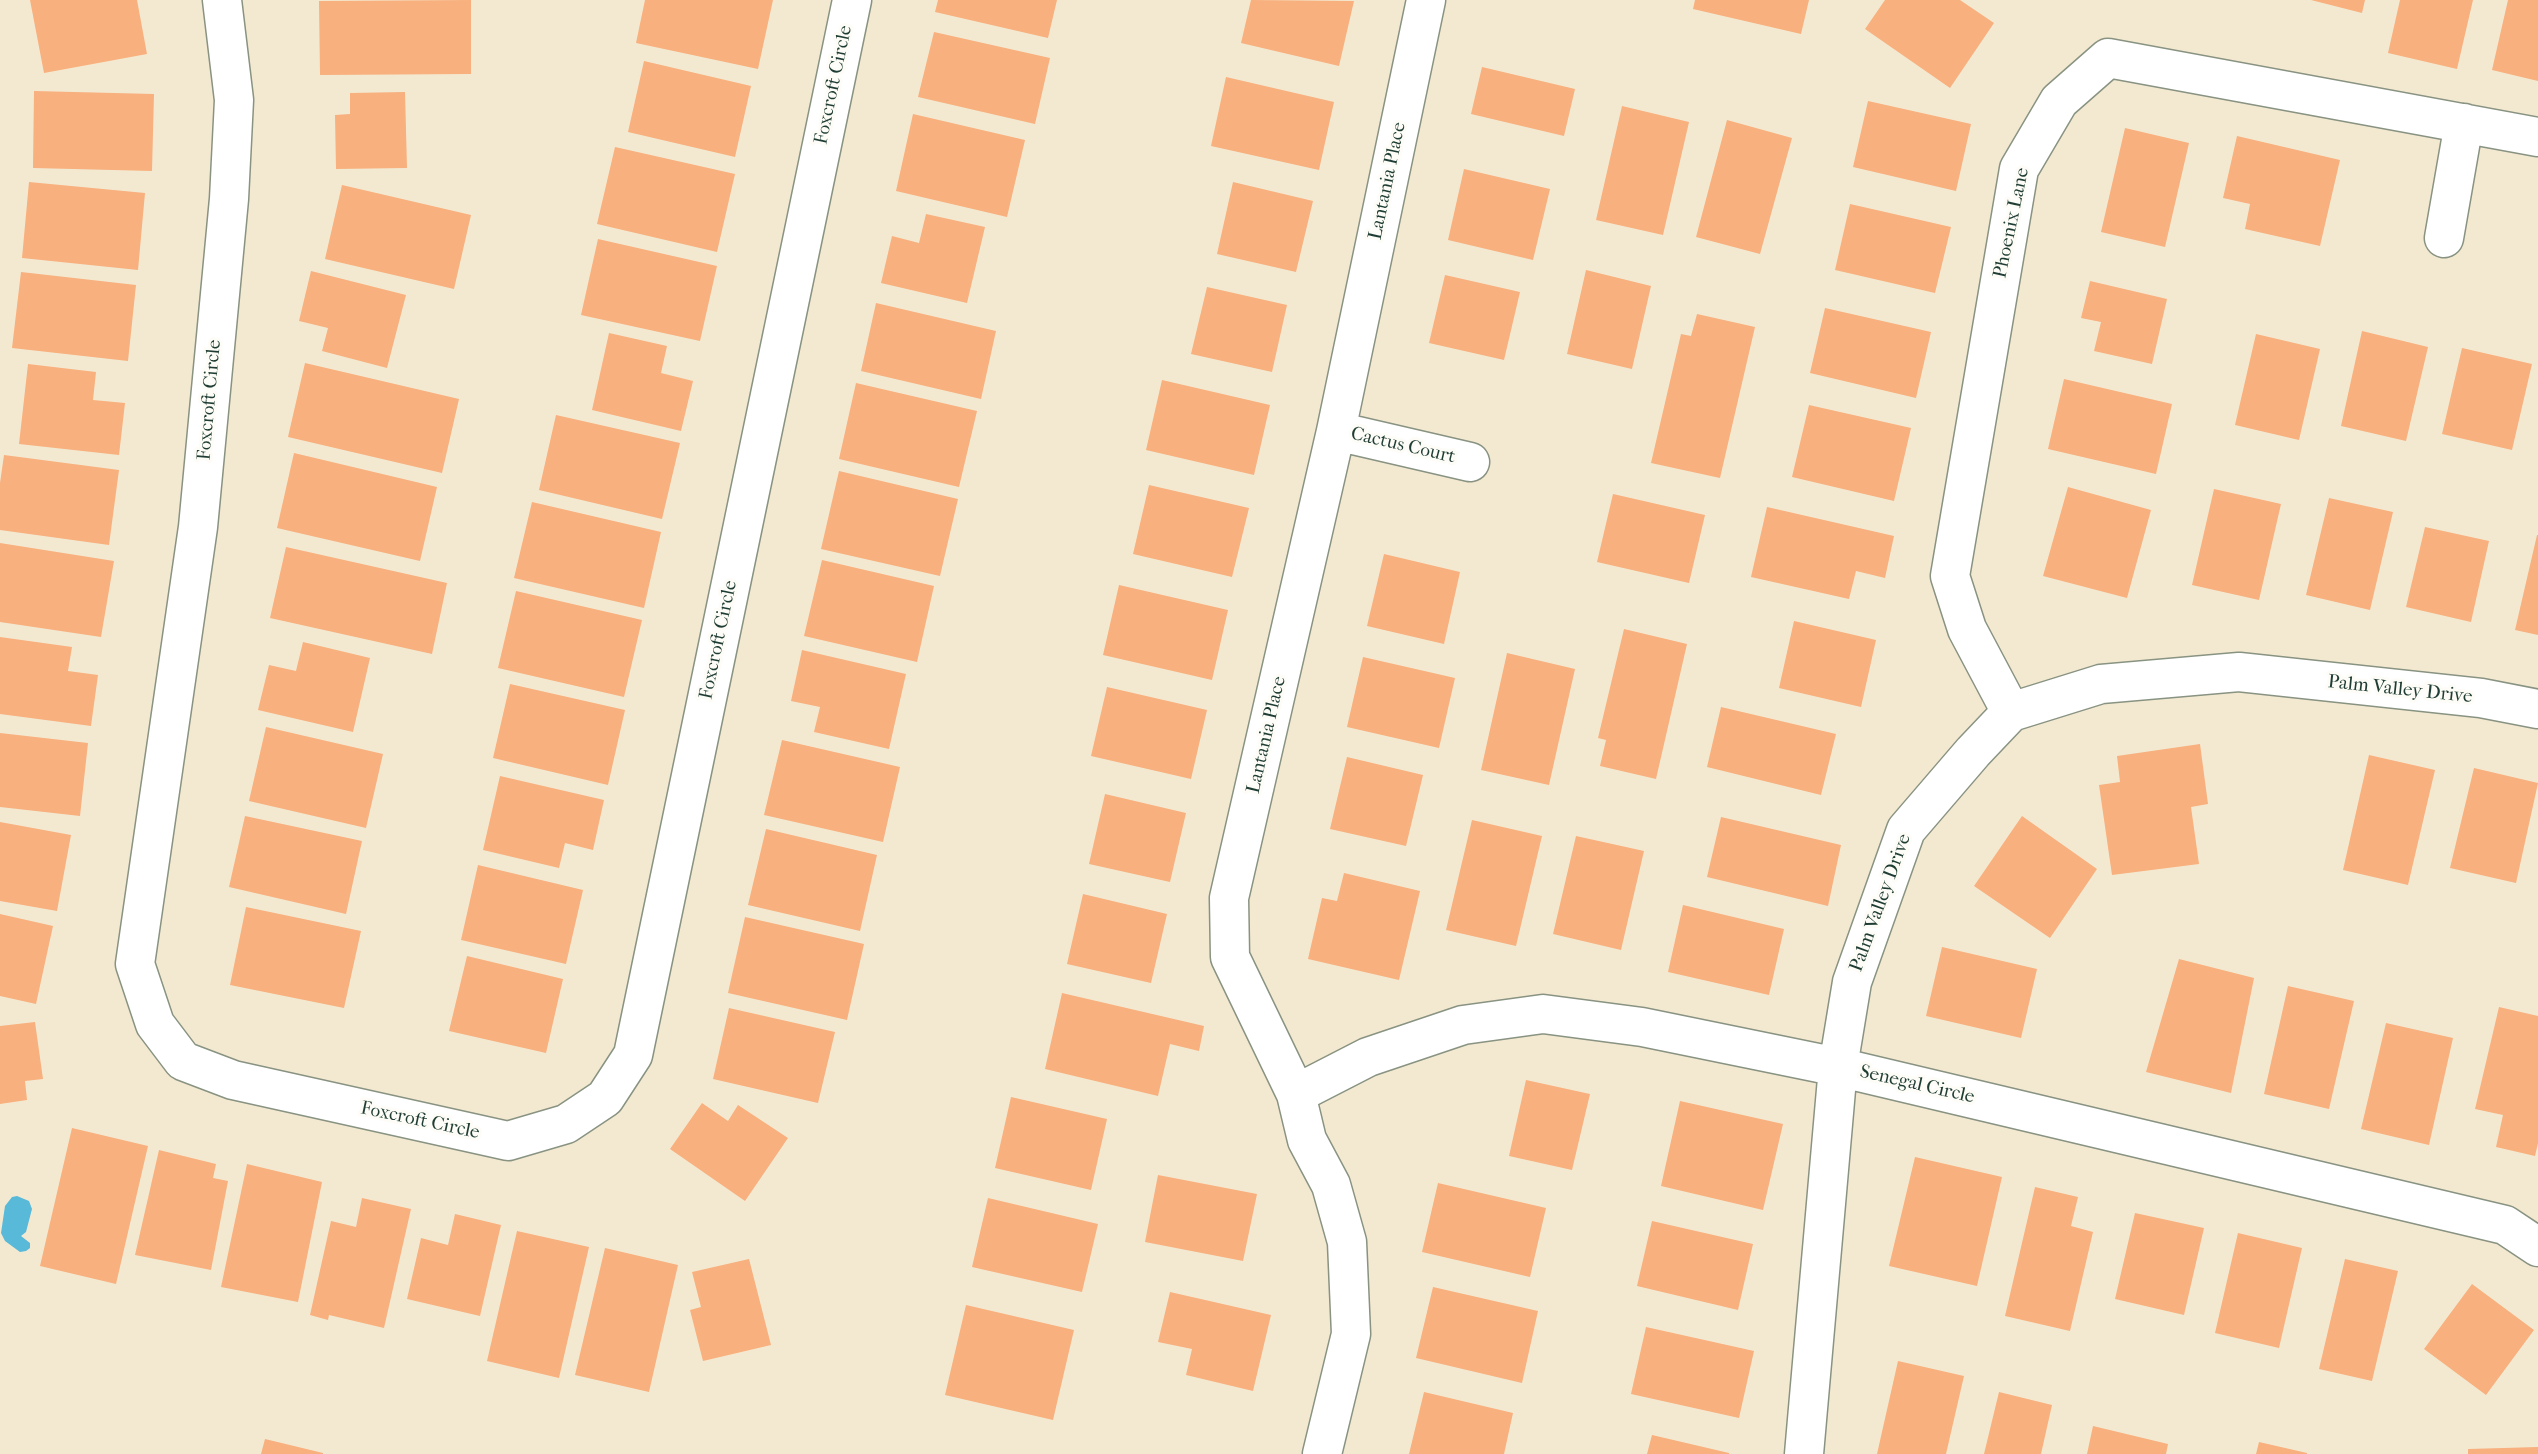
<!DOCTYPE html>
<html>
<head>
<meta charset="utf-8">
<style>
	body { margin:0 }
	canvas { display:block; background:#f3e9d1 }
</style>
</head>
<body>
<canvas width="2538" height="1454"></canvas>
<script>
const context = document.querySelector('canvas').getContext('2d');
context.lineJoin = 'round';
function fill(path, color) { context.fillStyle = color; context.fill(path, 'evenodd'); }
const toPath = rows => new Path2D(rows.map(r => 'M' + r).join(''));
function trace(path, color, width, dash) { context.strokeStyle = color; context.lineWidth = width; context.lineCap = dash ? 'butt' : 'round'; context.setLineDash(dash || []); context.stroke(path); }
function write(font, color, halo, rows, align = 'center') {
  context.font = font + ' "IM FELL French Canon",serif'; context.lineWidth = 6; context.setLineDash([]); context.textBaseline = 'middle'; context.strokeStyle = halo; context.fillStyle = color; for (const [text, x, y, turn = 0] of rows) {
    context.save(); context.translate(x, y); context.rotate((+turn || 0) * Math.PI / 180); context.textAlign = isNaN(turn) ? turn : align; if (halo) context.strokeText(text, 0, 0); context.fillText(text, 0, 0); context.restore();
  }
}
fill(toPath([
	[17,1196,29,1201,32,1209,26,1232,21,1236,30,1243,30,1248,26,1251,20,1252,5,1241,1,1233,5,1206,12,1197]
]), '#59b9d8');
fill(toPath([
	[30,0,137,0,147,54,44,73],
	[471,0,471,74,320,75,319,1],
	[645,0,773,0,758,69,636,43],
	[938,0,1057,0,1048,38,935,12],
	[1251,0,1354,1,1339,66,1241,43],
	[1695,0,1809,0,1801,34,1693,9],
	[1885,0,1960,0,1994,23,1950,88,1865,29],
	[2311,0,2365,0,2362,13],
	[2400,0,2473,0,2457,69,2388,53],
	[2508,0,2538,0,2538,81,2492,70],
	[934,32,1050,58,1035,124,918,97],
	[644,61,751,86,735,157,628,132],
	[1482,67,1575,89,1564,136,1471,114],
	[1226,77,1334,102,1319,170,1211,146],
	[34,91,154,94,152,171,33,168],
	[405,92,407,168,336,169,335,115,350,114,350,93],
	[1868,101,1971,124,1956,191,1853,167],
	[1622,106,1689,122,1663,235,1596,220],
	[913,114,1025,140,1007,217,896,191],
	[1727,120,1792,138,1760,254,1696,237],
	[2125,128,2189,143,2165,247,2101,232],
	[2237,136,2340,160,2320,246,2245,229,2250,204,2223,198],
	[615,147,735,174,717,252,597,224],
	[1464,169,1550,189,1533,260,1448,240],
	[29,182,145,193,138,270,22,258],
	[1233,182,1313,201,1296,272,1217,254],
	[342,185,471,215,454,289,325,259],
	[1850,204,1951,227,1935,293,1835,270],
	[926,214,985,227,967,303,881,283,892,236,919,243],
	[598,239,717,266,700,341,581,315],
	[1586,270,1651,286,1632,369,1567,354],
	[311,271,406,295,387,368,322,351,328,328,299,321],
	[21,272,136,285,128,361,12,348],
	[1445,275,1520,292,1504,360,1429,343],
	[2090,281,2167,299,2152,364,2094,351,2101,322,2081,318],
	[1207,287,1287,305,1272,372,1191,354],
	[876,303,996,331,981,399,861,371],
	[1825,308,1931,332,1916,398,1810,373],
	[1697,314,1755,327,1720,478,1651,463,1681,334,1691,336],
	[2362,331,2428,347,2406,441,2341,426],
	[609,333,667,346,661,373,693,381,681,431,592,410],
	[2256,334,2320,349,2299,440,2235,425],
	[2462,348,2532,364,2512,450,2442,434],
	[305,363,459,399,442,473,288,437],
	[28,364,96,372,93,400,125,403,119,455,19,444],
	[2064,379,2172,404,2156,474,2048,449],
	[1162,380,1270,405,1254,475,1146,450],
	[856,383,977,411,959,487,839,459],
	[1809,405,1911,428,1894,501,1792,477],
	[556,415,680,443,662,519,539,490],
	[294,453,437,487,420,561,277,528],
	[4,455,119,470,109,545,0,530,0,483],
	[839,471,958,499,940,576,821,549],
	[1149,485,1249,508,1232,577,1133,554],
	[2068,487,2151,510,2127,598,2043,576],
	[2214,489,2281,504,2259,600,2192,585],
	[1613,494,1705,515,1689,583,1597,562],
	[2329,498,2393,512,2370,610,2306,595],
	[532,502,661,532,644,608,514,578],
	[1767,507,1894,536,1885,578,1856,571,1849,599,1751,577],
	[2425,527,2489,541,2471,622,2406,607],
	[2537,535,2538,535,2538,635,2515,630],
	[0,543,114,561,101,637,0,622],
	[286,547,447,583,432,654,270,618],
	[1384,554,1460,572,1444,644,1367,626],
	[822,560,934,586,917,662,804,636],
	[1119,585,1228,610,1212,680,1103,655],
	[516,591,642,620,624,697,498,668],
	[1794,621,1876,640,1861,707,1779,688],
	[1624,629,1687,644,1656,779,1600,766,1606,740,1598,738],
	[0,637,72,647,68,671,98,675,91,726,0,714],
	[303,642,370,658,353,732,258,710,269,665,296,671],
	[802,650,906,674,889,749,814,732,820,707,791,701],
	[1507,653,1575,669,1549,785,1481,770],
	[1363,657,1455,678,1439,748,1347,727],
	[510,684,625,710,608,785,493,758],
	[1107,687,1207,710,1191,779,1091,756],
	[1721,707,1836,734,1821,795,1707,767],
	[266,727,383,754,366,828,249,801],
	[0,733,88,743,80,816,0,807],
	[782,740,900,767,883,842,764,815],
	[2200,744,2208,804,2191,807,2199,864,2112,875,2099,785,2120,782,2117,756],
	[2369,755,2435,770,2408,885,2343,870],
	[1347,757,1423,775,1406,846,1330,829],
	[2474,768,2538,783,2516,883,2450,868],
	[500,776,604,800,593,850,565,843,559,868,483,850],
	[1105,794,1186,813,1170,882,1089,864],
	[245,816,362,841,346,914,229,887],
	[2022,816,2097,869,2050,938,1974,886],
	[1721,817,1841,845,1828,906,1707,877],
	[1472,820,1542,836,1516,946,1446,930],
	[0,822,71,835,57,911,0,901],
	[766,829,877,855,860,931,748,905],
	[1576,836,1644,851,1621,950,1553,934],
	[478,865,583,890,566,964,461,940],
	[1344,873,1420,891,1399,980,1308,959,1322,898,1337,901],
	[1083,894,1167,914,1151,983,1067,964],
	[1683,905,1784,929,1769,995,1668,972],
	[246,907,361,931,344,1008,230,985],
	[0,914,53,926,36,1004,0,996],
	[745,917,864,944,847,1020,728,993],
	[1942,947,2037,969,2021,1038,1926,1016],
	[467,956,563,979,546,1053,449,1031],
	[2179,959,2254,978,2231,1093,2146,1072],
	[2288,986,2354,1001,2329,1109,2264,1094],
	[1062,993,1204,1026,1199,1051,1170,1044,1158,1096,1045,1069],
	[2499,1007,2538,1016,2538,1143,2535,1156,2496,1147,2503,1115,2475,1109],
	[729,1008,835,1032,818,1103,713,1079],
	[35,1022,43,1079,25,1081,27,1100,0,1104,0,1026],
	[2386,1023,2453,1038,2429,1145,2361,1129],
	[1526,1080,1590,1094,1572,1170,1509,1156],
	[1011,1097,1107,1119,1091,1190,995,1168],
	[1680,1101,1783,1124,1763,1210,1661,1186],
	[702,1103,728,1121,738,1105,788,1138,745,1201,670,1149],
	[72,1128,148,1146,116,1284,40,1266],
	[159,1150,216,1164,213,1178,228,1181,211,1270,135,1255],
	[1915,1157,2002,1177,1977,1286,1889,1266],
	[247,1164,322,1182,298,1302,221,1287],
	[1158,1175,1257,1194,1243,1261,1145,1242],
	[1438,1183,1546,1208,1530,1277,1422,1252],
	[2035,1187,2078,1197,2071,1226,2093,1232,2070,1331,2005,1316],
	[362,1198,411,1209,384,1328,329,1315,328,1320,310,1315,331,1221,356,1227],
	[988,1198,1098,1224,1082,1292,972,1267],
	[2135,1213,2204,1228,2184,1315,2115,1299],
	[455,1214,501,1225,480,1316,407,1299,421,1238,448,1245],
	[1652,1221,1753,1244,1738,1310,1637,1286],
	[517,1231,589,1247,559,1378,487,1361],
	[2238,1233,2302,1248,2279,1348,2215,1333],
	[605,1248,678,1265,649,1392,575,1375],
	[749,1259,771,1345,703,1361,690,1310,701,1307,692,1272],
	[2345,1259,2398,1271,2372,1381,2319,1369],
	[2472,1284,2534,1330,2486,1395,2424,1349],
	[1433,1287,1538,1311,1522,1383,1416,1358],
	[1170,1292,1271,1315,1253,1391,1186,1375,1192,1349,1158,1342],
	[966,1305,1074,1330,1053,1420,945,1395],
	[1646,1327,1754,1351,1739,1418,1631,1394],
	[1898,1361,1964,1376,1946,1454,1877,1454],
	[1424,1392,1513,1413,1504,1454,1409,1454],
	[1999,1392,2052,1405,2041,1454,1984,1454],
	[2093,1426,2168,1444,2166,1454,2087,1454],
	[1652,1435,1729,1453,1729,1454,1647,1454],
	[265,1439,323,1453,323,1454,261,1454],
	[2259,1442,2307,1453,2307,1454,2256,1454],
	[2538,1447,2538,1454,2468,1454,2468,1449]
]), '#f8b07e');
const minor = toPath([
	[222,0,234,100,229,199,198,527,135,964,155,1024,183,1061,233,1080,508,1141,566,1124,605,1098,633,1055,852,0],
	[2444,238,2464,123],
	[1336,431,1470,462],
	[2011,712,1967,629,1950,576,2019,169,2059,101,2108,58,2538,137],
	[1296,1094,1368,1057,1463,1025,1543,1014,1642,1027,1838,1067,2505,1225,2538,1247],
	[1322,1454,1351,1334,1347,1242,1331,1185,1307,1140,1296,1094,1230,957,1229,898,1336,431,1426,0],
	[1804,1454,1838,1067,1852,982,1906,830,1973,752,2011,712,2101,684,2239,672,2481,698,2538,709]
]);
trace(minor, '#899382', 41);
trace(minor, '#fff', 38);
write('19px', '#1f3d34', '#fdfcf7', [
	["Foxcroft Circle",834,85,-78],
	["Lantania Place",1388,181,-78],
	["Phoenix Lane",2012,223,-78],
	["Foxcroft Circle",210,400,-85],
	["Cactus Court",1403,446,13],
	["Foxcroft Circle",719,640,-78],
	["Palm Valley Drive",2400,690,6],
	["Lantania Place",1267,735,-77],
	["Palm Valley Drive",1881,903,-70],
	["Senegal Circle",1917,1085,13],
	["Foxcroft Circle",420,1121,12]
]);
</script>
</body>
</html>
